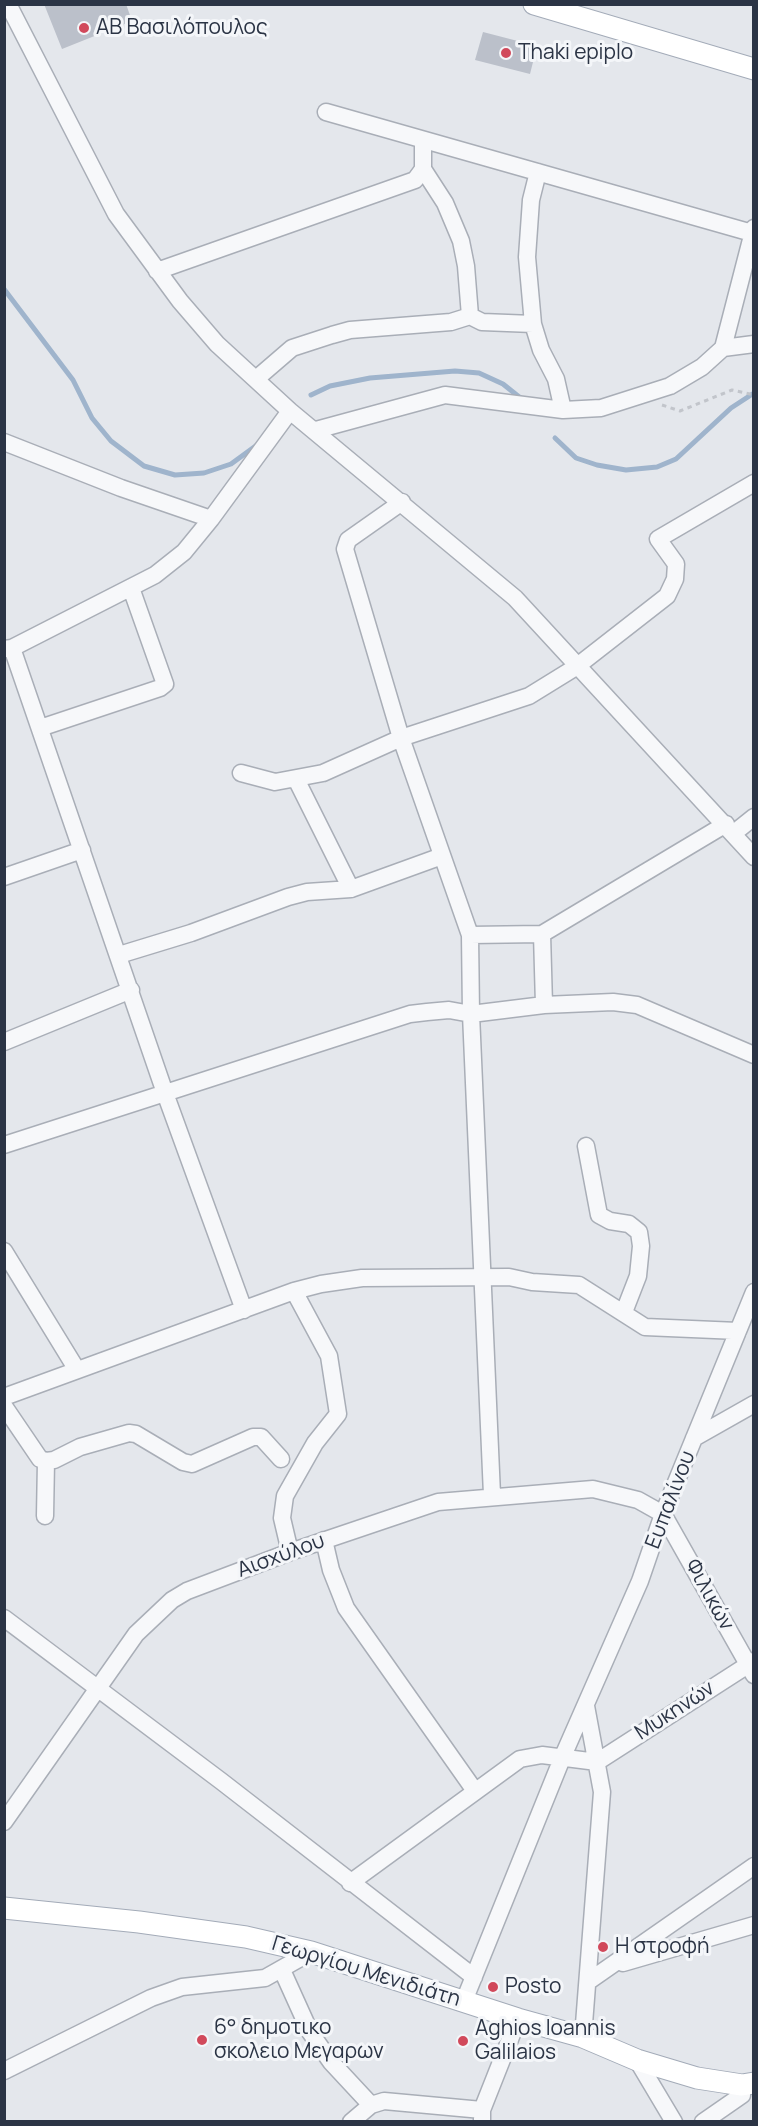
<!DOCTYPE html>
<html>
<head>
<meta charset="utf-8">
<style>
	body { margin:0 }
	#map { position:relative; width:758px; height:2126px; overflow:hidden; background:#e4e7ec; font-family:Manrope,sans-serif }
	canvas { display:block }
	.frame { position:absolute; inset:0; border:6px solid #2b3445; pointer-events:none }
</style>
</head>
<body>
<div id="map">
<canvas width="758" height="2126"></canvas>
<div class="frame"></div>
</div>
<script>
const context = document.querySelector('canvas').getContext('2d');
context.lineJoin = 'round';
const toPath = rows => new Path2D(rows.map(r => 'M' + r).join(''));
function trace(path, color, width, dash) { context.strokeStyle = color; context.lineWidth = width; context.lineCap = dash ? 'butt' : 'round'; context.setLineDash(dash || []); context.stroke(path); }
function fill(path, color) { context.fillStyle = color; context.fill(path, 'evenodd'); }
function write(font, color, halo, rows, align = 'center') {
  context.font = font + ' Manrope,sans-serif'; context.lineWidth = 6; context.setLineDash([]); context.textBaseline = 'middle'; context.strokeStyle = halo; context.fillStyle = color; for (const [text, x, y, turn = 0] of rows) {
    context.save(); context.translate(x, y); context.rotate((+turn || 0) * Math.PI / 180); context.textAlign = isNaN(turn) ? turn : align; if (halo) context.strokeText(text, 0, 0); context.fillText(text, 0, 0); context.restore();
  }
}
trace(toPath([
	[4,289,73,380,92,418,111,441,144,466,175,475,204,473,231,464,257,445],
	[311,395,330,386,370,378,455,371,479,373,503,384,523,400],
	[555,438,576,458,597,465,626,470,657,467,676,459,731,408,754,393]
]), '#9fb4cc', 5);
fill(toPath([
	[44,4,126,4,132,21,62,49],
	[483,32,537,46,530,74,475,60]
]), '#bbc0ca');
const minor = toPath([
	[8,4,116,214,180,301,217,344,290,411,515,598,754,857],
	[326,112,752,233],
	[423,169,445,203,461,241,466,266,470,316,482,322,533,324,541,350,556,379,563,410],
	[157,271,415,180,423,169,423,141],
	[533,324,527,257,531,200,538,172],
	[723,348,754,228],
	[256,379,292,348,332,335,350,330,451,322,470,316],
	[316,430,445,395,563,410,601,408,670,386,702,367,723,348,754,344],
	[4,442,121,488,211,519],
	[402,502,348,540,345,549,401,738,470,935,471,1014,492,1495],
	[12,648,155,575,184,552,211,519,290,411],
	[4,649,12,648,165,1093,244,1310],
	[40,728,160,688,165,684,131,588],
	[241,773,275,782,323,773,401,738,529,696,576,667,667,596,675,579,676,564,658,539,754,483],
	[296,779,351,889],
	[734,833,754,817],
	[4,877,82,850],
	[542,934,544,1005],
	[470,935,542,934,726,824],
	[119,955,191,933,288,897,307,892,351,889,442,856],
	[4,1042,131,990],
	[4,1145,410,1014,427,1012,449,1010,471,1014,544,1005,613,1002,637,1005,754,1055],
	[586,1146,599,1215,610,1221,629,1224,639,1232,641,1246,638,1276,624,1312],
	[4,1251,77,1370],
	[4,1397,294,1291,321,1284,362,1278,509,1277,532,1282,579,1285,645,1327,738,1331],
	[4,1406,40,1459,46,1461,54,1460,80,1447,129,1433,136,1434,183,1462,192,1464,253,1437,261,1437,281,1459],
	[694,1438,754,1404],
	[45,1516,46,1461],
	[324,1540,331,1570,346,1608,475,1791],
	[290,1552,282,1518,285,1496,315,1443,338,1414,329,1356,294,1291],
	[4,1618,221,1781,474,1977],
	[4,1822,136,1634,172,1600,187,1591,290,1552,438,1502,593,1489,638,1500,663,1514,754,1675],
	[350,1883,520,1759,542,1755,597,1762,754,1661],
	[623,1963,754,1925],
	[282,1970,310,2032,331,2062,371,2105],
	[589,1981,754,1866],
	[464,2001,563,1756,640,1581,663,1514,754,1292],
	[583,2037,602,1792,586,1706],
	[637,2060,674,2122],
	[4,2071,151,1998,182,1987,265,1978,311,1952],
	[351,2122,371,2105,384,2101,482,2110],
	[482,2122,482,2110,518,2019],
	[703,2122,742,2095,742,2085]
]);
const major = toPath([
	[534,4,754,69],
	[4,1908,139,1922,246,1937,311,1952,518,2019,583,2037,637,2060,697,2078,742,2085,754,2083]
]);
trace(minor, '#a9aeb7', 19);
trace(major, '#a3abb8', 23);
trace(toPath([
	[662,405,680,411,732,390,754,395]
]), '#c2c5cb', 3, [4.5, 4.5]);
trace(minor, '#f7f8fa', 16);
trace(major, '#fff', 21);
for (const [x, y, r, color] of [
	[84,28,6,"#d1495b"],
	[506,53,6,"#d1495b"],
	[603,1947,6,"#d1495b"],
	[493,1987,6,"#d1495b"],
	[202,2040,6,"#d1495b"],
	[463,2041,6,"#d1495b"]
]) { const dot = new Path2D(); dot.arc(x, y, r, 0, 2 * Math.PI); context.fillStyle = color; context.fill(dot); trace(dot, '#f4f6f9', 2); }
write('21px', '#2b3445', '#f4f6f9', [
	["ΑΒ Βασιλόπουλος",96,28],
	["Thaki epiplo",518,53],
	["Η στροφή",615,1947],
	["Posto",505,1987],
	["6° δημοτικο",214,2028],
	["σκολειο Μεγαρων",214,2052],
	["Aghios Ioannis",475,2029],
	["Galilaios",475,2053]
], 'left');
write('21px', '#2b3445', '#f4f6f9', [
	["Ευπαλίνου",671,1500,-69],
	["Αισχύλου",281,1556,-20],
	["Φιλικών",709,1595,61],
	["Μυκηνών",675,1711,-33],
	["Γεωργίου Μενιδιάτη",366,1972,17]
]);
</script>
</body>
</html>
